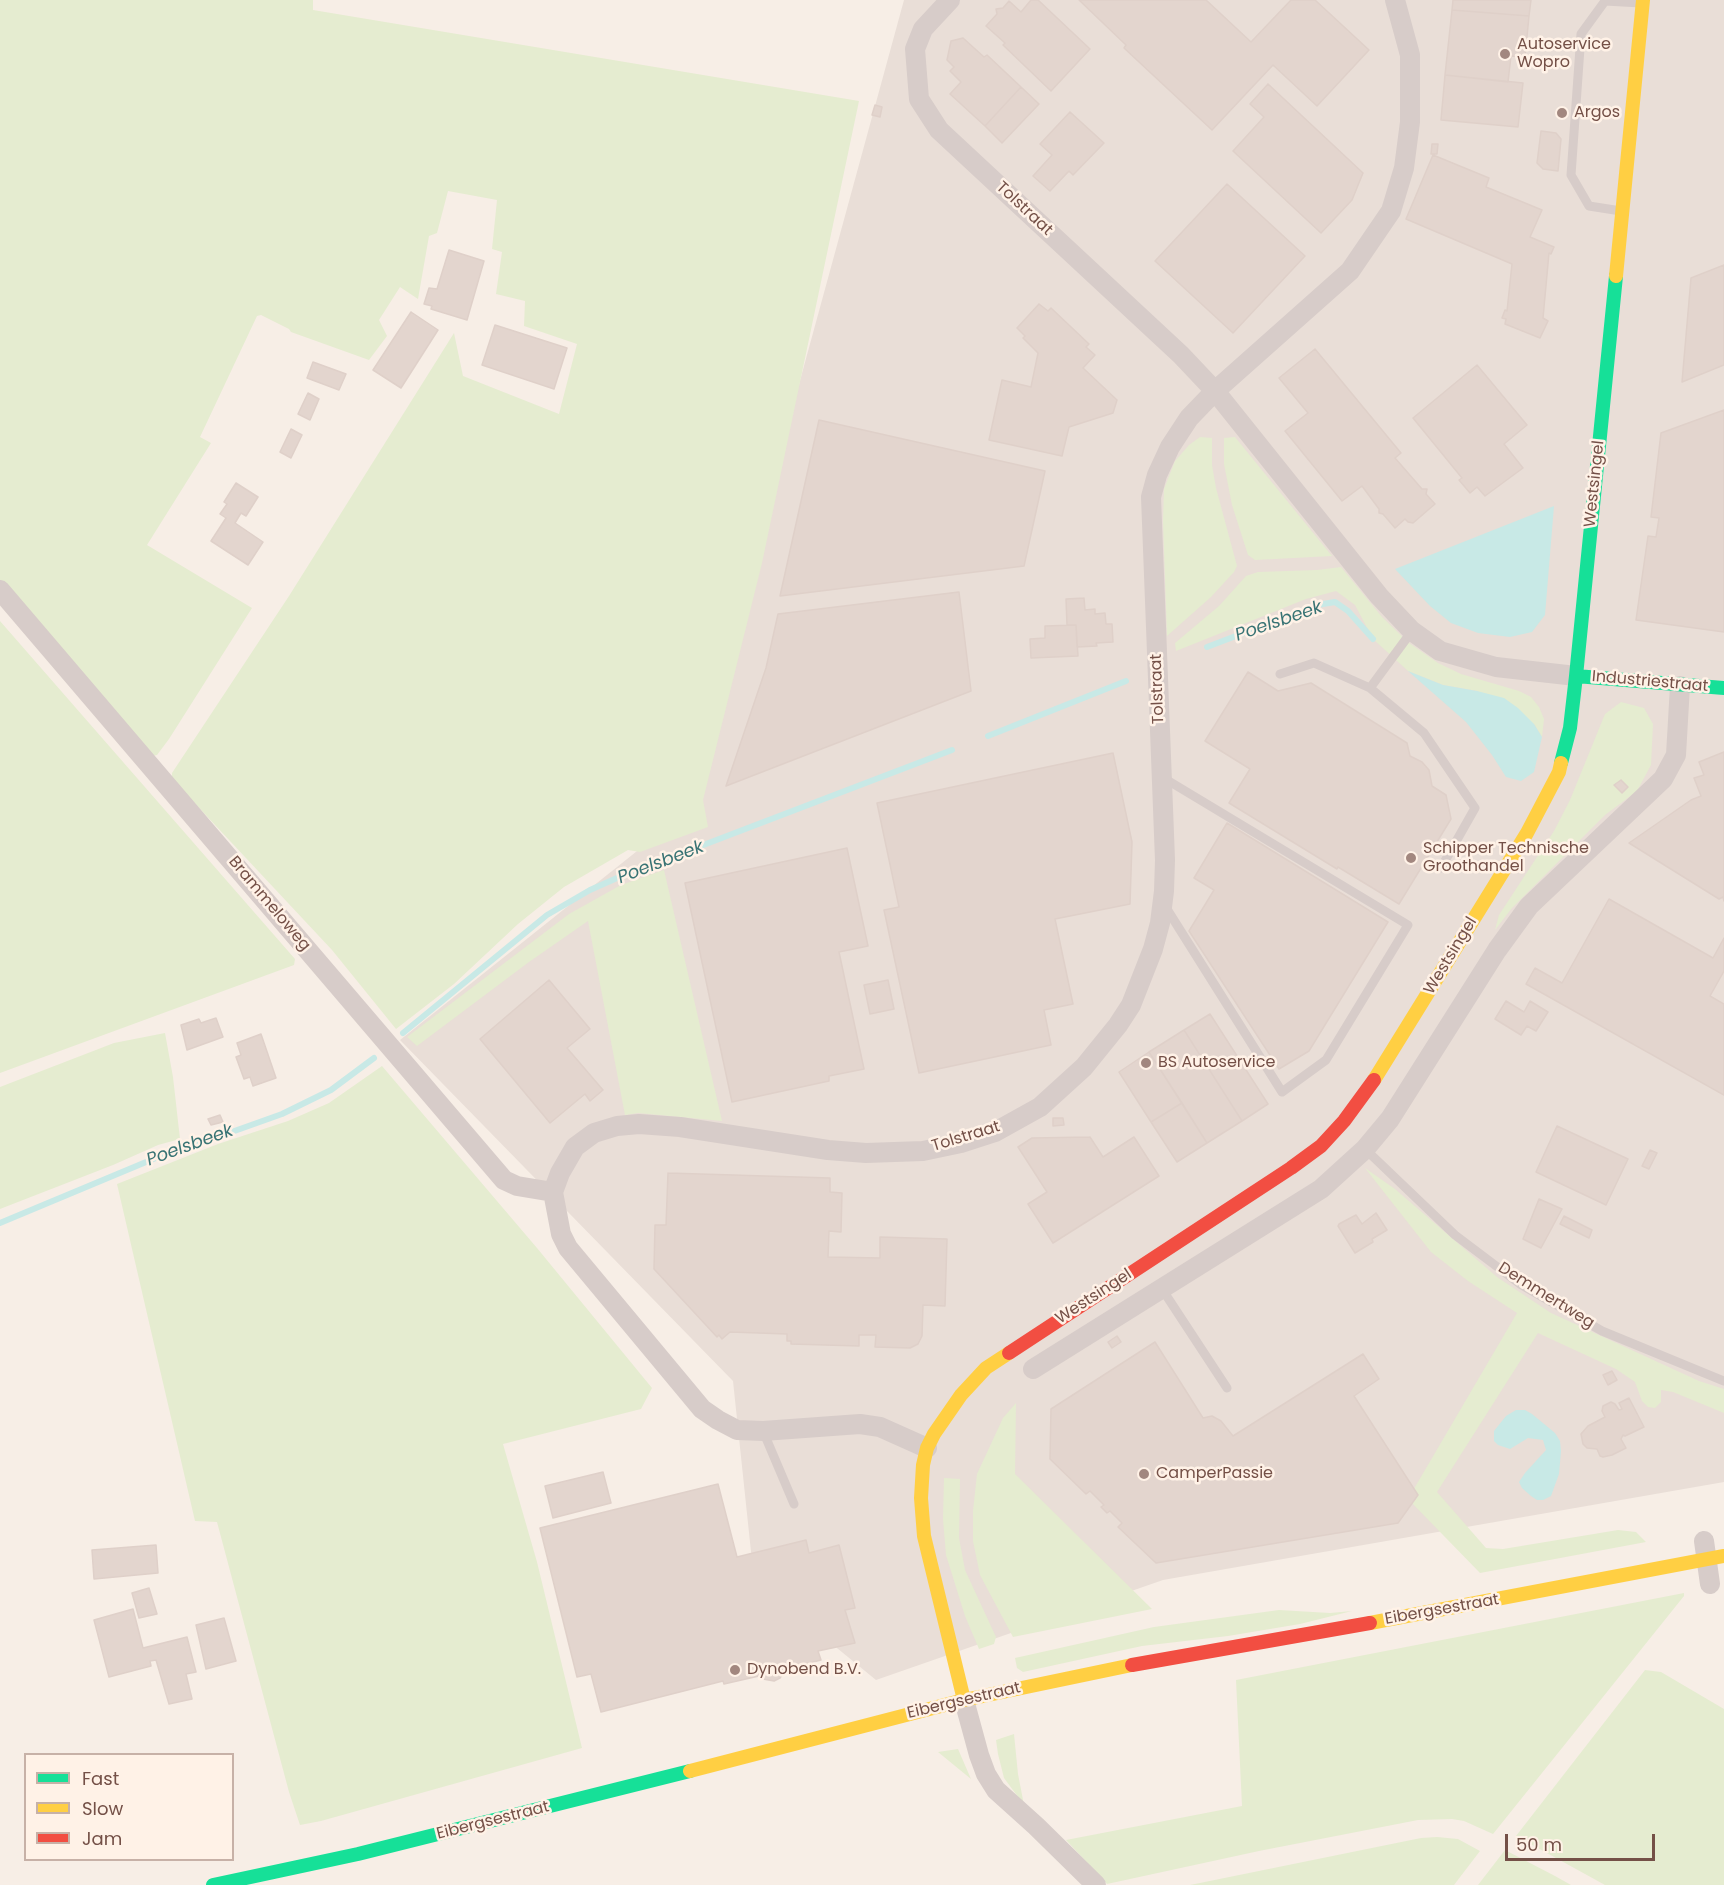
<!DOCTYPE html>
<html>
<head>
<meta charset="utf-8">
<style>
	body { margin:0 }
	#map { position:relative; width:1724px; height:1885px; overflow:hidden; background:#f7eee6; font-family:Poppins,sans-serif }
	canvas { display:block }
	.legend { position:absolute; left:24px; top:1753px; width:210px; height:108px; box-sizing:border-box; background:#fff2e7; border:2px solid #c7b1a7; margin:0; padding:8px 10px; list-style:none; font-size:18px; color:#745047 }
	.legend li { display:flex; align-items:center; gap:12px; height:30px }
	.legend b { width:30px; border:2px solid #c7b1a7 }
	.scale { position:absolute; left:1505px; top:1834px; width:150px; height:27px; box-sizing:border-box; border:3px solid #745047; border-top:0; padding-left:8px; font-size:18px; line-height:21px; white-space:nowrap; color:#745047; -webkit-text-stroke:4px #fff2e7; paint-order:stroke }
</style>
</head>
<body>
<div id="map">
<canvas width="1724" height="1885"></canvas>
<ul class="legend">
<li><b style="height:8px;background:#16e098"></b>Fast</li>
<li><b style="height:8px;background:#ffcf43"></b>Slow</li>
<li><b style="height:8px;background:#f24e42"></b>Jam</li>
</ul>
<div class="scale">50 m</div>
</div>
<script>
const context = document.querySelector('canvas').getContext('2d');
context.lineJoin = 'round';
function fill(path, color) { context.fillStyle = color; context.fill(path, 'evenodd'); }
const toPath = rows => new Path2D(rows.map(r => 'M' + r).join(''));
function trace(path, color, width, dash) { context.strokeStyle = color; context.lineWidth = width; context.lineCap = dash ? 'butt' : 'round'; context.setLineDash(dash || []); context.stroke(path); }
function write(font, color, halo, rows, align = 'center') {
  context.font = font + ' Poppins,sans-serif'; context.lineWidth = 5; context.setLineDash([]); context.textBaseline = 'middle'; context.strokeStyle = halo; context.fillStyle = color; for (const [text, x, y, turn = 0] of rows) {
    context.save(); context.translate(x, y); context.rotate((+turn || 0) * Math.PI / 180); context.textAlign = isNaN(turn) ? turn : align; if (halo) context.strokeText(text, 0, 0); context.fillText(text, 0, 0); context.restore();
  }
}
fill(toPath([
	[904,0,1724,0,1724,1482,1163,1580,876,1680,754,1580,733,1381,400,1040,681,816]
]), '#e9ded7');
fill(toPath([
	[0,0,313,0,313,10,859,101,762,563,703,800,708,827,640,852,628,850,564,887,518,924,454,984,396,1029,332,950,172,779,172,773,289,596,454,333,463,376,559,414,577,344,524,326,525,301,496,294,502,252,492,249,497,200,448,191,437,233,429,236,418,299,400,287,379,320,387,336,369,360,291,332,289,329,261,315,257,316,200,437,211,443,147,545,252,608,169,739,157,755,152,756,0,582],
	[1200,437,1212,438,1212,465,1216,488,1237,566,1234,572,1211,597,1167,636,1163,521,1164,489,1175,461,1189,445],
	[1235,437,1332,556,1255,560,1248,555,1232,505,1224,464,1224,438],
	[1341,567,1382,617,1409,643,1438,663,1461,674,1519,691,1531,697,1539,707,1544,719,1542,737,1534,724,1477,691,1443,685,1408,671,1373,639,1355,605,1336,591,1306,599,1176,651,1175,643,1219,606,1246,576,1258,572,1317,570],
	[0,621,295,959,294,965,0,1073],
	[1621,702,1644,708,1653,724,1651,765,1637,791,1605,815,1512,908,1495,930,1499,915,1554,831,1570,800,1605,714],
	[664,870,722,1121,638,1113,625,1115,588,921,529,962,417,1046,407,1037,569,914,621,885],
	[165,1033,173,1077,180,1139,158,1145,113,1165,0,1209,0,1087,114,1043],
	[382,1066,537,1248,652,1388,641,1409,503,1444,537,1562,582,1748,321,1821,300,1825,289,1792,217,1522,195,1521,117,1184,218,1144,288,1121,329,1103],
	[1365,1168,1395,1189,1497,1277,1551,1313,1699,1381,1724,1389,1724,1413,1673,1392,1661,1390,1661,1402,1655,1408,1648,1407,1642,1401,1635,1382,1616,1369,1538,1333,1437,1492,1486,1548,1503,1549,1618,1530,1636,1532,1646,1542,1480,1573,1408,1499,1517,1313,1468,1281,1431,1252],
	[1016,1403,1015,1474,1152,1609,1013,1637,980,1575,973,1541,973,1511,977,1474,1003,1418],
	[944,1478,960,1479,959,1538,965,1570,996,1637,994,1644,979,1649,965,1616,946,1555,943,1519],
	[1684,1593,1684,1596,1493,1834,1464,1821,1452,1819,1418,1820,1259,1851,1107,1884,1066,1840,1242,1806,1236,1680],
	[1279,1610,1330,1613,1352,1611,1300,1624,1228,1636,1142,1646,1023,1672,1017,1668,1015,1658,1154,1627],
	[1645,1670,1661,1672,1724,1709,1724,1885,1605,1885,1516,1836],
	[1014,1734,1018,1774,1024,1805,1004,1778,998,1754,996,1740],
	[958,1749,971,1779,938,1752],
	[1437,1837,1458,1839,1480,1851,1454,1885,1190,1885,1421,1838],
	[1505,1850,1555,1876,1571,1885,1478,1885]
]), '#e5ecd0');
fill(toPath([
	[1554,506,1545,615,1532,632,1510,637,1478,633,1451,623,1430,606,1395,569],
	[1408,671,1443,685,1477,691,1504,698,1518,708,1534,724,1542,737,1534,772,1521,781,1506,777,1492,755,1466,722],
	[1516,1410,1525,1410,1532,1414,1555,1433,1560,1441,1561,1451,1559,1474,1551,1496,1543,1500,1537,1500,1531,1496,1522,1488,1519,1482,1525,1473,1546,1450,1543,1440,1528,1438,1510,1449,1498,1445,1494,1441,1494,1431,1506,1416]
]), '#c8e9e6');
trace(toPath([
	[1207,647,1317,605,1335,602,1348,611,1373,639],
	[988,736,1126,681],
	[403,1033,547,915,590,890,617,878,952,750],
	[0,1223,182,1147,212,1139,282,1114,331,1090,374,1058]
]), '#c8e9e6', 6);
const building = toPath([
	[1031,0,1038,0,1090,49,1051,91,1003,45,1005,43,986,26,997,14,996,9,1003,8,1009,1,1021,12,1031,0],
	[1079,0,1206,0,1251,42,1291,0,1315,0,1369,50,1317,106,1273,65,1212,130,1124,48,1126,45,1079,0],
	[1453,0,1531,0,1529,16,1452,10,1453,0],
	[1452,10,1529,16,1525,57,1511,56,1508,82,1445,75,1452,10],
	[963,38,984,57,987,55,1021,87,985,126,950,94,961,82,950,71,954,67,947,60,951,41,963,38],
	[1445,75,1523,83,1518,127,1441,120,1445,75],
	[1268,84,1363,173,1352,200,1321,233,1233,151,1264,117,1250,104,1268,84],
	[1021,87,1039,104,1002,143,985,126,1021,87],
	[875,105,882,107,880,117,872,115,875,105],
	[1070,112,1104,143,1073,175,1069,171,1050,191,1033,176,1052,155,1040,144,1070,112],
	[1541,131,1556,133,1561,139,1558,171,1543,169,1537,163,1541,131],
	[1432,144,1438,144,1437,154,1431,154,1432,144],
	[1433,155,1489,178,1486,187,1542,210,1530,237,1554,247,1551,254,1549,253,1543,318,1548,321,1540,338,1505,324,1506,319,1502,318,1505,310,1507,311,1512,264,1406,219,1433,155],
	[1227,184,1305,256,1233,333,1155,261,1227,184],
	[449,250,484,261,467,320,431,309,432,306,424,304,429,288,437,289,449,250],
	[1724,265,1724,365,1682,382,1691,278,1724,265],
	[1039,304,1048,311,1051,308,1089,344,1086,347,1095,355,1083,368,1117,400,1113,413,1069,427,1062,456,989,440,1002,380,1031,387,1038,353,1023,338,1025,336,1017,328,1039,304],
	[411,312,438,330,401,388,373,370,411,312],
	[495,325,567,348,554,389,482,365,495,325],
	[1315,349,1401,453,1395,458,1422,489,1427,489,1426,494,1435,504,1413,523,1408,522,1405,519,1395,528,1383,514,1379,513,1379,509,1362,486,1342,501,1285,431,1308,413,1279,378,1315,349],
	[313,362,346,374,339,390,307,378,313,362],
	[1477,365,1527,425,1504,444,1523,468,1485,496,1477,487,1470,493,1459,480,1462,478,1413,418,1477,365],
	[308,393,319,399,310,420,298,414,308,393],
	[1724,410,1724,632,1636,620,1648,536,1656,537,1659,518,1651,517,1661,433,1724,410],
	[819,420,1045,471,1024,566,780,596,819,420],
	[291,429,302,435,291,458,280,452,291,429],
	[236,483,258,497,246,516,241,513,235,523,263,542,248,565,211,541,226,518,220,514,227,504,224,502,236,483],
	[959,592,971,691,726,786,766,668,778,614,959,592],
	[1084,598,1085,610,1095,609,1095,614,1105,613,1106,624,1112,624,1113,642,1096,643,1097,646,1077,647,1076,625,1067,625,1066,599,1084,598],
	[1076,625,1078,656,1031,658,1030,639,1045,638,1045,626,1076,625],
	[1248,672,1278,691,1311,683,1407,743,1410,756,1422,762,1429,770,1432,786,1446,795,1451,819,1399,904,1338,867,1337,869,1229,803,1250,769,1205,741,1248,672],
	[1724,752,1724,901,1723,897,1719,899,1629,843,1691,800,1701,796,1694,778,1704,775,1699,762,1724,752],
	[1113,753,1132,842,1130,904,1055,919,1073,1004,1044,1010,1051,1045,919,1073,884,910,899,907,877,803,1113,753],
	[1621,780,1628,787,1622,793,1614,785,1621,780],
	[1227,823,1388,922,1309,1051,1279,1069,1189,931,1214,890,1194,878,1227,823],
	[847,848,868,946,839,952,864,1069,829,1076,829,1081,732,1102,685,883,847,848],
	[1609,899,1713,958,1724,938,1724,971,1710,996,1724,1004,1724,1095,1526,984,1535,968,1562,983,1609,899],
	[549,980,590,1029,567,1048,603,1090,590,1101,585,1094,550,1123,480,1039,549,980],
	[888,980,894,1009,870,1014,864,985,888,980],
	[1506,1001,1524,1012,1530,1001,1548,1012,1536,1031,1527,1026,1521,1035,1495,1019,1506,1001],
	[1210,1014,1268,1104,1242,1121,1184,1030,1210,1014],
	[216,1018,223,1037,187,1050,181,1025,199,1019,201,1023,216,1018],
	[1184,1030,1242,1121,1207,1143,1149,1052,1184,1030],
	[261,1034,276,1078,253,1086,250,1077,244,1079,236,1057,241,1055,237,1043,261,1034],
	[1149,1052,1182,1103,1151,1122,1119,1072,1149,1052],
	[1182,1103,1207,1143,1177,1162,1151,1122,1182,1103],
	[220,1115,223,1122,211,1125,208,1119,220,1115],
	[1053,1118,1063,1118,1064,1125,1053,1126,1053,1118],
	[1557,1126,1628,1159,1606,1205,1536,1172,1557,1126],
	[1090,1137,1103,1157,1134,1137,1159,1176,1053,1243,1028,1204,1047,1192,1018,1147,1032,1138,1090,1137],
	[1650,1150,1657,1153,1649,1169,1642,1166,1650,1150],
	[668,1173,830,1178,830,1192,842,1193,841,1232,829,1231,828,1257,880,1258,880,1237,947,1239,945,1306,923,1305,922,1336,918,1344,910,1348,875,1347,876,1335,859,1335,859,1346,791,1344,791,1341,787,1341,787,1334,730,1332,722,1339,719,1335,717,1337,654,1269,655,1225,666,1225,668,1173],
	[1539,1199,1562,1209,1541,1248,1523,1239,1539,1199],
	[1376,1213,1387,1230,1372,1239,1373,1242,1355,1253,1338,1226,1339,1224,1356,1215,1362,1224,1376,1213],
	[1564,1216,1592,1230,1589,1238,1560,1224,1564,1216],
	[1117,1336,1121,1342,1112,1348,1108,1342,1117,1336],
	[1155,1342,1203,1418,1212,1416,1221,1421,1233,1436,1363,1354,1379,1379,1354,1396,1418,1495,1398,1523,1156,1563,1118,1527,1122,1523,1110,1511,1107,1513,1101,1507,1104,1505,1090,1491,1086,1494,1050,1459,1051,1409,1155,1342],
	[1612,1371,1617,1380,1608,1385,1603,1375,1612,1371],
	[1629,1398,1644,1427,1625,1436,1623,1435,1621,1439,1626,1448,1612,1455,1603,1457,1600,1456,1597,1449,1587,1448,1583,1444,1581,1434,1588,1426,1605,1417,1602,1411,1603,1406,1611,1402,1615,1404,1619,1410,1622,1409,1619,1403,1629,1398],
	[603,1472,611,1503,553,1518,545,1486,603,1472],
	[718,1484,737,1557,806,1540,809,1553,839,1545,855,1608,845,1610,855,1643,818,1651,821,1660,786,1669,780,1678,774,1681,763,1679,759,1676,724,1684,723,1681,601,1712,591,1674,577,1677,540,1528,718,1484],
	[156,1545,158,1573,94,1579,92,1550,156,1545],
	[149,1588,157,1614,139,1618,132,1593,149,1588],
	[133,1609,143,1648,187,1637,196,1672,186,1674,192,1699,169,1704,156,1660,150,1661,151,1666,109,1677,94,1620,133,1609],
	[224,1618,236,1661,206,1669,196,1625,224,1618]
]);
fill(building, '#e3d5ce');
trace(building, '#dfd0c9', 1.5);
trace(toPath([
	[1621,211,1589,206,1571,175,1581,34,1605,1,1641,3],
	[1280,674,1314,663,1370,688,1424,733,1475,808,1441,868],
	[1370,688,1412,631],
	[1162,777,1408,925,1326,1060,1282,1092,1165,906],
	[1365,1149,1455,1235,1520,1284,1602,1331,1724,1381],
	[1162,1289,1227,1388],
	[763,1431,794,1504]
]), '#d7ccc9', 9);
trace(toPath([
	[950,0,923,29,915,49,919,99,939,130,1181,355,1215,391,1379,596,1412,631,1440,651,1496,667,1576,676],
	[0,590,504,1180,517,1186,553,1192],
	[1033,1369,1321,1189,1365,1149,1390,1119,1497,950,1529,906,1663,779,1676,755,1680,686],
	[927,1448,880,1427,860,1424,763,1431,737,1430,718,1420,702,1409,568,1248,561,1234,553,1192,560,1173,575,1147,594,1133,617,1126,639,1124,680,1127,828,1150,866,1153,923,1151,961,1143,995,1132,1040,1107,1084,1067,1118,1025,1131,1005,1153,949,1160,923,1164,891,1165,860,1151,497,1157,475,1170,447,1189,418,1215,391,1350,271,1391,211,1404,168,1410,122,1410,55,1395,0],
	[1704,1541,1710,1584],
	[964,1700,979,1755,986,1774,996,1790,1036,1826,1096,1885]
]), '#d7ccc9', 20);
trace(toPath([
	[1576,676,1724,688],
	[1561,763,1570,728,1576,676,1616,276],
	[213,1885,358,1854,690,1771]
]), '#16e098', 14);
trace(toPath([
	[1616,276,1643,0],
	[1374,1080,1527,833,1559,772,1561,763],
	[1370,1623,1724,1556],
	[964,1700,924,1536,921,1498,923,1465,927,1448,934,1434,961,1395,986,1368,1009,1353],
	[690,1771,964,1700,1132,1665]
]), '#ffcf43', 14);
trace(toPath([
	[1009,1353,1291,1168,1321,1146,1344,1121,1374,1080],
	[1132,1665,1370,1623]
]), '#f24e42', 14);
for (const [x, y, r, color] of [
	[1505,54,6,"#a2877f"],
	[1562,113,6,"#a2877f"],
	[1411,858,6,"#a2877f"],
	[1146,1063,6,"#a2877f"],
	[1144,1474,6,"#a2877f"],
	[735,1670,6,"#a2877f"]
]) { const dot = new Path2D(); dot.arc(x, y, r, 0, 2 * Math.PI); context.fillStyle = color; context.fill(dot); trace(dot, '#fff2e7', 2); }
write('16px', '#745047', '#fff2e7', [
	["Autoservice",1517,45],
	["Wopro",1517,63],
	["Argos",1574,113],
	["Schipper Technische",1423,849],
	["Groothandel",1423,867],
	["BS Autoservice",1158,1063],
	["CamperPassie",1156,1474],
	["Dynobend B.V.",747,1670]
], 'left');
write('16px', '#745047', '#fff2e7', [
	["Tolstraat",1024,209,43],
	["Westsingel",1595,484,-84],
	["Industriestraat",1650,682,5],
	["Tolstraat",1158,689,-92],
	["Brammeloweg",269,904,50],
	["Westsingel",1451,956,-59],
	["Tolstraat",966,1137,-17],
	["Demmertweg",1546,1296,32],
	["Westsingel",1094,1297,-33],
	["Eibergsestraat",1442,1610,-10],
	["Eibergsestraat",964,1701,-13],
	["Eibergsestraat",493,1821,-14]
]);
write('italic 18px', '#387374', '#fff2e7', [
	["Poelsbeek",1279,622,-19],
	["Poelsbeek",661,863,-21],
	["Poelsbeek",190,1146,-20]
]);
</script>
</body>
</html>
